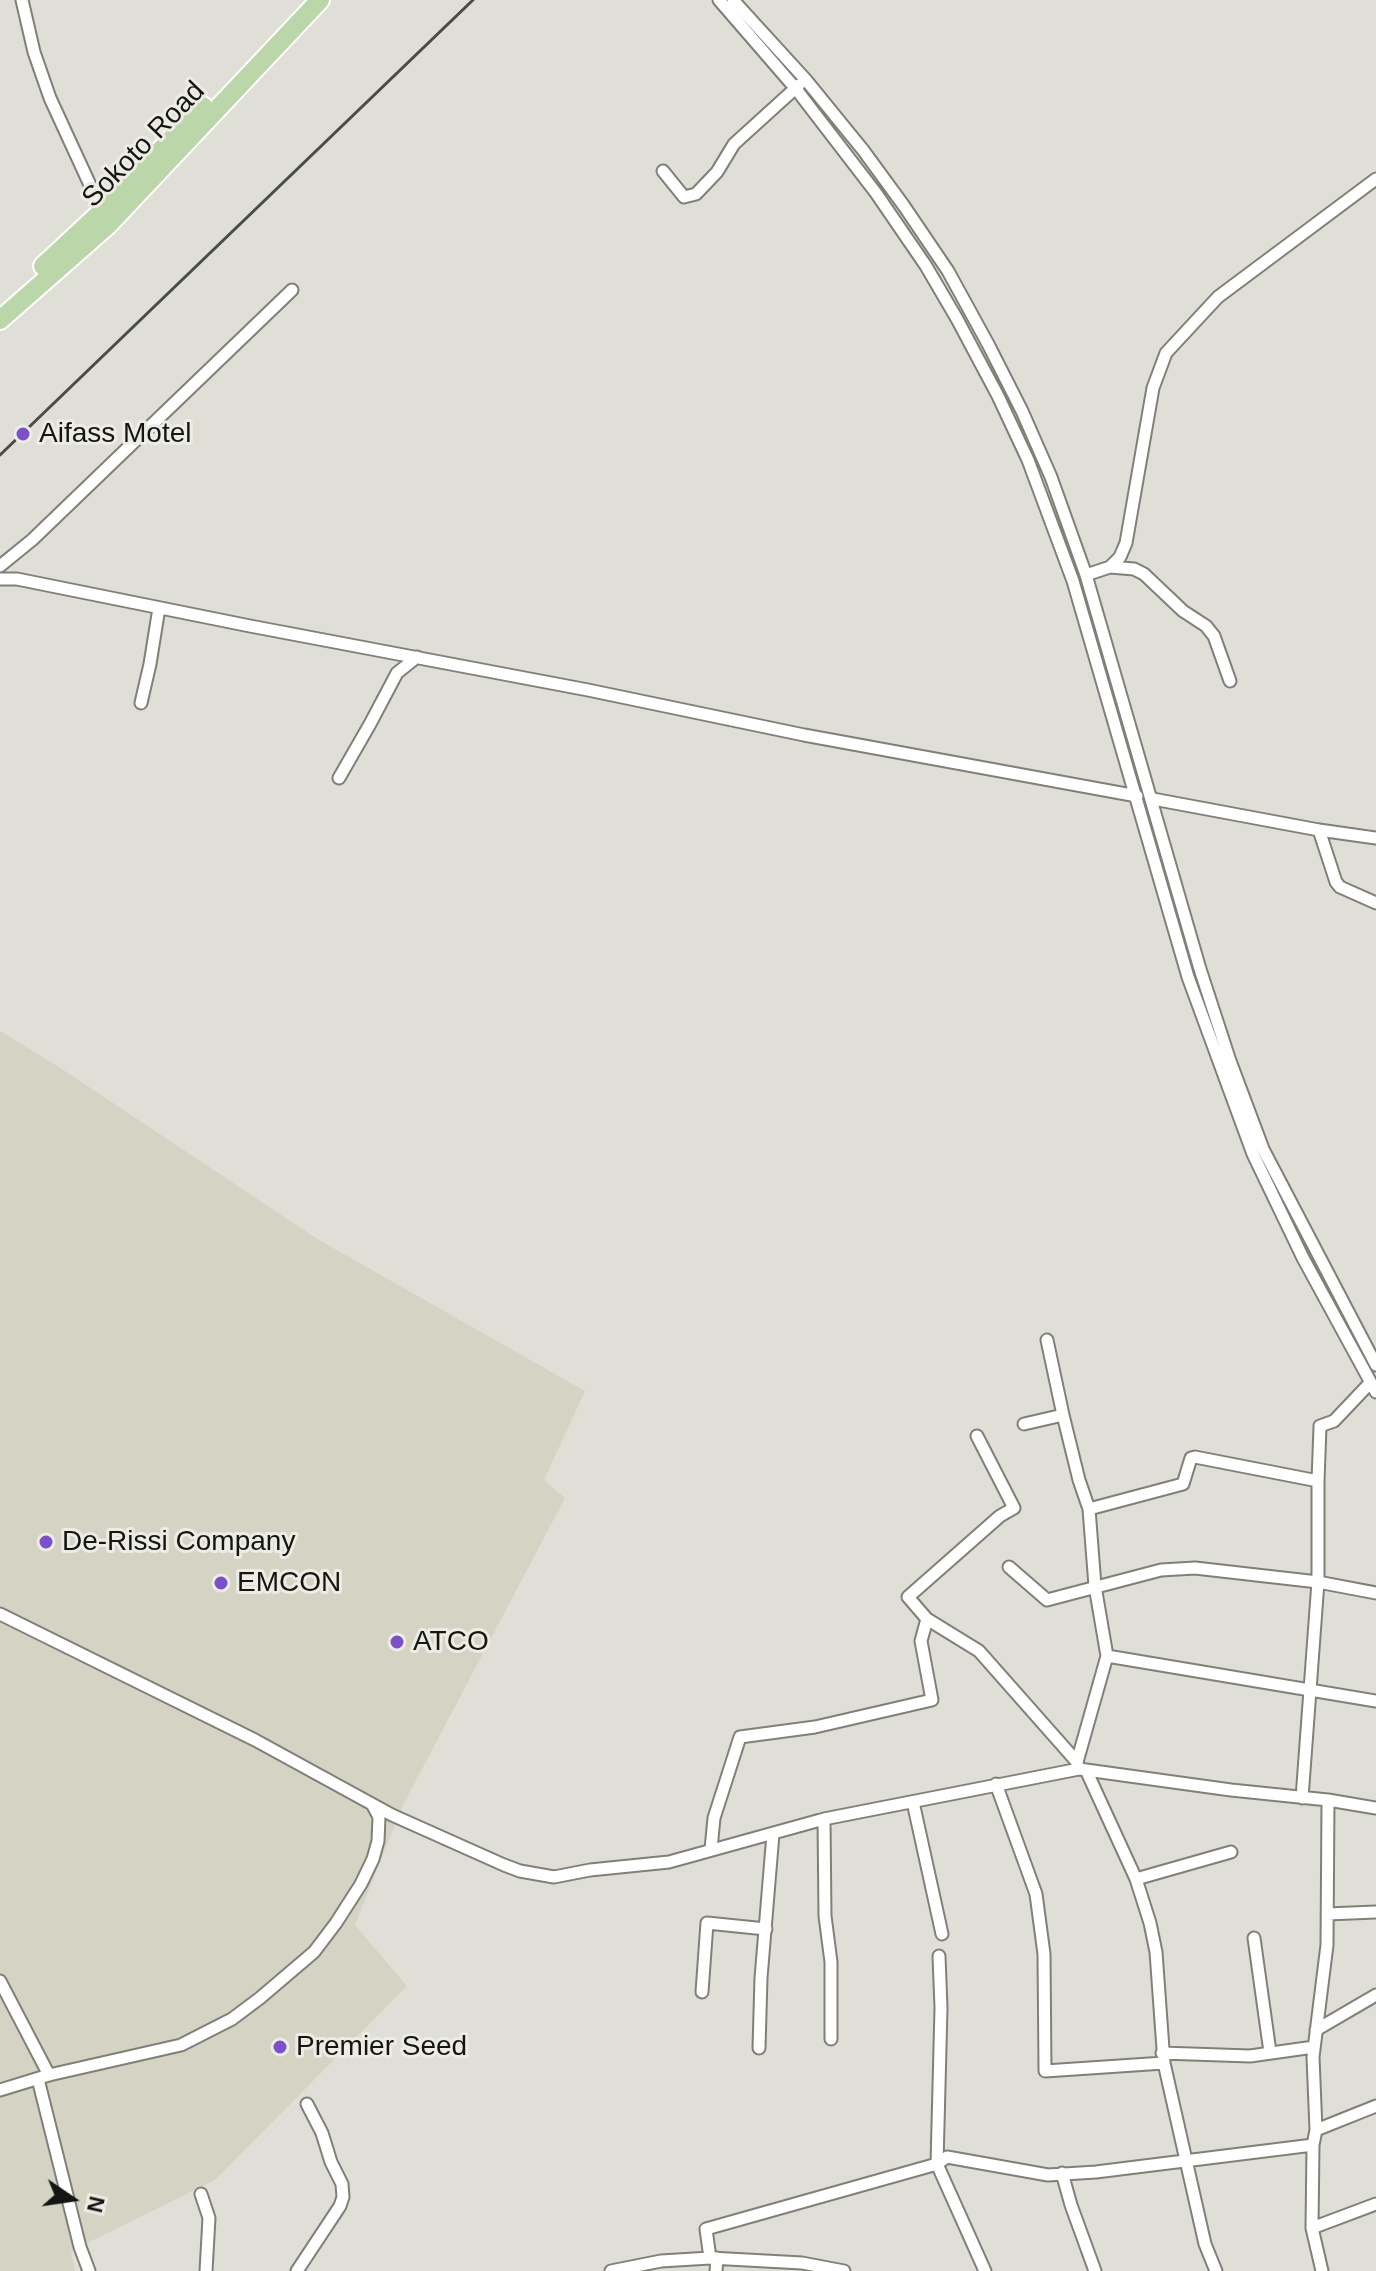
<!DOCTYPE html>
<html>
<head>
<meta charset="utf-8">
<style>
	body { margin:0 }
	#map { position:relative; width:1376px; height:2271px; overflow:hidden; background:#e0dfd7; font-family:Helvetica,sans-serif }
	canvas { display:block }
	.north { position:absolute; left:32px; top:2159px; width:80px; height:80px; -webkit-text-stroke:6px #edece4; paint-order:stroke; rotate:103deg; font-size:22px; font-weight:700; line-height:32px; text-align:center; color:#151512 }
	.north::after { content:''; display:block; margin:auto; width:28px; height:36px; background:#151512; clip-path:polygon(50% 0,100% 100%,50% 72%,0 100%) }
</style>
</head>
<body>
<div id="map">
<canvas width="1376" height="2271"></canvas>
<div class="north">N</div>
</div>
<script>
const context = document.querySelector('canvas').getContext('2d');
context.lineJoin = 'round';
function fill(path, color) { context.fillStyle = color; context.fill(path, 'evenodd'); }
const toPath = rows => new Path2D(rows.map(r => 'M' + r).join(''));
function trace(path, color, width, dash) { context.strokeStyle = color; context.lineWidth = width; context.lineCap = dash ? 'butt' : 'round'; context.setLineDash(dash || []); context.stroke(path); }
function write(font, color, halo, rows, align = 'center') {
  context.font = font + ' Helvetica,sans-serif'; context.lineWidth = 6; context.setLineDash([]); context.textBaseline = 'middle'; context.strokeStyle = halo; context.fillStyle = color; for (const [text, x, y, turn = 0] of rows) {
    context.save(); context.translate(x, y); context.rotate((+turn || 0) * Math.PI / 180); context.textAlign = isNaN(turn) ? turn : align; if (halo) context.strokeText(text, 0, 0); context.fillText(text, 0, 0); context.restore();
  }
}
fill(toPath([
	[0,1031,59,1067,319,1240,585,1391,544,1480,565,1498,402,1807,355,1925,407,1986,215,2180,71,2251,75,2271,0,2271]
]), '#d5d3c4');
const minor = toPath([
	[22,0,34,52,50,98,102,211],
	[719,0,796,89,876,193,926,266,957,319,998,396,1028,460,1073,581,1188,977,1253,1154,1303,1258,1376,1392],
	[733,0,806,80,863,150,904,206,948,271,988,344,1022,411,1051,477,1086,575,1200,969,1230,1061,1263,1149,1376,1365],
	[663,171,684,197,696,194,717,172,734,144,799,85],
	[0,566,32,540,292,290],
	[1110,567,1134,569,1144,574,1183,611,1206,626,1214,636,1230,681],
	[1086,575,1110,567,1120,557,1126,543,1153,388,1166,353,1218,297,1376,179],
	[0,579,17,579,250,626,588,690,804,735,1137,796],
	[141,703,150,664,159,608],
	[339,778,370,724,397,673,417,657],
	[1153,799,1319,830,1376,838],
	[1319,830,1336,882,1340,887,1376,903],
	[1047,1340,1063,1415,1079,1480,1089,1509,1095,1586,1107,1656,1077,1762,1078,1768],
	[1024,1424,1063,1415],
	[977,1436,1014,1508,1000,1516,908,1597,927,1619,979,1651,1077,1762],
	[1089,1509,1183,1484,1191,1458,1195,1457,1318,1481],
	[1009,1567,1047,1600,1161,1570,1195,1568,1318,1582,1376,1593],
	[0,1614,255,1740,392,1815,504,1865,520,1871,554,1877,590,1870,669,1862,824,1819,1079,1769,1231,1790,1328,1800,1376,1808],
	[1107,1656,1376,1701],
	[1086,1770,1136,1879,1150,1923,1156,1952,1164,2063,1205,2244,1216,2271],
	[996,1784,1036,1894,1044,1954,1045,2071,1164,2063],
	[1302,1798,1318,1582,1318,1481,1320,1426,1334,1421,1370,1383],
	[913,1802,942,1934],
	[824,1819,825,1916,831,1962,831,2039],
	[711,1849,714,1818,740,1737,815,1727,932,1700,921,1641,927,1619],
	[1136,1879,1231,1852],
	[1327,1914,1376,1912],
	[1254,1938,1270,2052],
	[0,1981,49,2075],
	[702,1992,707,1923,766,1929],
	[1316,2030,1376,1995],
	[759,2048,761,1978,773,1834],
	[1162,2053,1250,2056,1314,2047],
	[38,2079,80,2247,89,2271],
	[0,2090,49,2075,181,2045,232,2019,260,1998,314,1952,336,1923,361,1884,373,1859,378,1841,379,1817,372,1804],
	[1316,2130,1376,2106],
	[1062,2173,1071,2205,1095,2271],
	[201,2194,209,2218,206,2271],
	[1312,2228,1376,2204],
	[710,2258,706,2229,937,2164,941,2008,939,1956],
	[297,2271,340,2206,343,2197,342,2184,331,2162,322,2133,307,2104],
	[611,2271,661,2261,710,2258,802,2263,844,2271],
	[716,2271,717,2258],
	[985,2271,937,2164,947,2157,1048,2175,1096,2172,1313,2145],
	[1322,2271,1312,2228,1313,2145,1316,2130,1313,2057,1327,1945,1328,1800]
]);
const primary = toPath([
	[43,266,102,211,203,106],
	[0,320,108,225,320,0]
]);
trace(minor, '#807f78', 15);
trace(primary, '#fff', 22);
trace(minor, '#fff', 11);
trace(primary, '#bbd7a9', 18);
trace(toPath([
	[0,455,473,0]
]), '#4b4b47', 3);
for (const [x, y, r, color] of [
	[23,434,8,"#7b51ca"],
	[46,1542,8,"#7b51ca"],
	[221,1583,8,"#7b51ca"],
	[397,1642,8,"#7b51ca"],
	[280,2047,8,"#7b51ca"]
]) { const dot = new Path2D(); dot.arc(x, y, r, 0, 2 * Math.PI); context.fillStyle = color; context.fill(dot); trace(dot, '#edece4', 3); }
write('28px', '#151512', '#edece4', [
	["Sokoto Road",144,145,-46]
]);
write('28px', '#151512', '#edece4', [
	["Aifass Motel",39,434],
	["De-Rissi Company",62,1542],
	["EMCON",237,1583],
	["ATCO",413,1642],
	["Premier Seed",296,2047]
], 'left');
</script>
</body>
</html>
